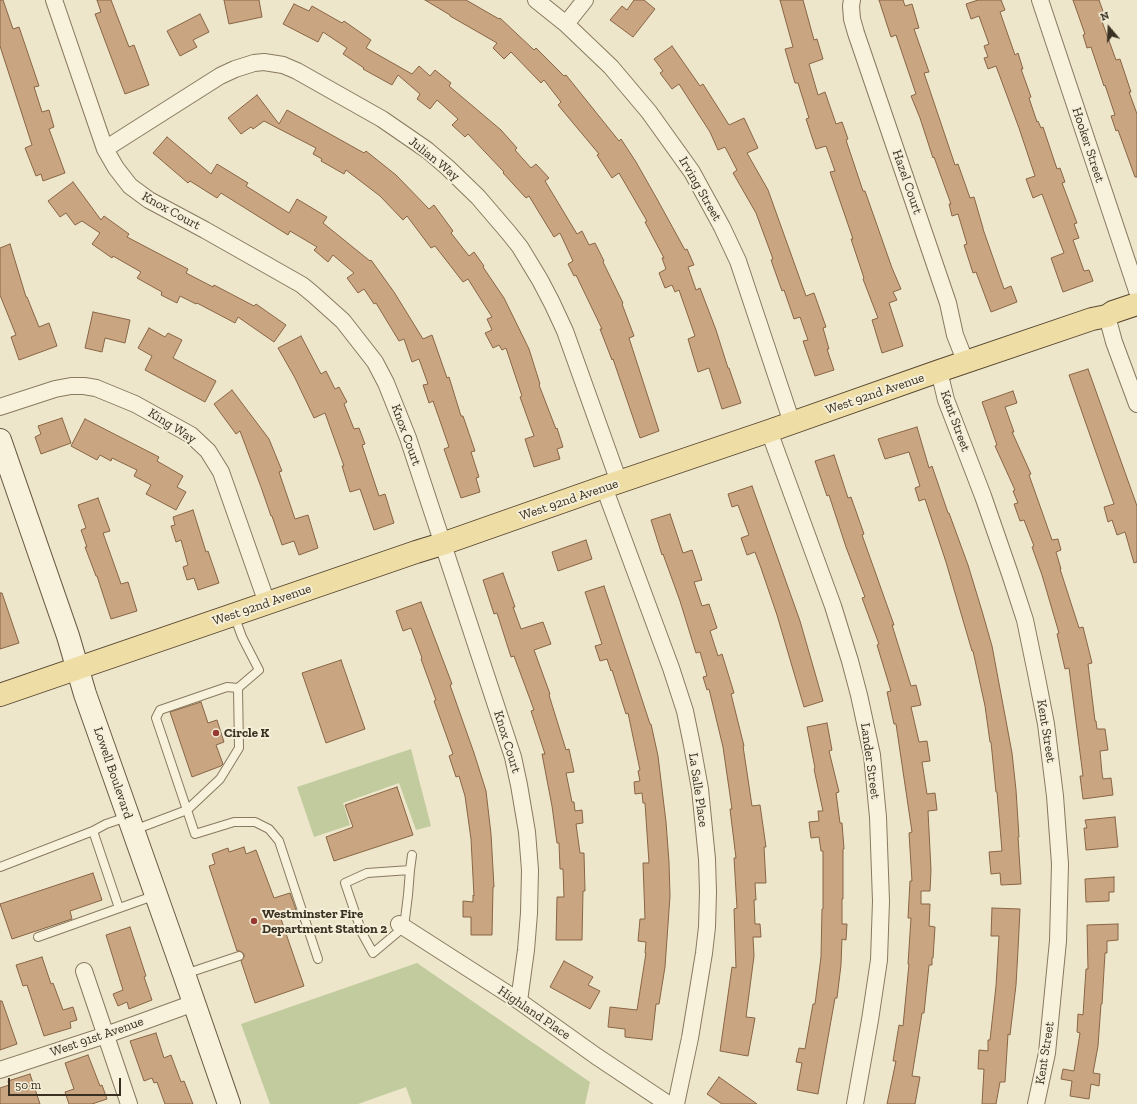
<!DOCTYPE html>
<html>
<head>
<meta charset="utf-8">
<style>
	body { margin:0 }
	#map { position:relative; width:1137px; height:1104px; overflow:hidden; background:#ede6ca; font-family:"Zilla Slab",serif }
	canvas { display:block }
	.north { position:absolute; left:1089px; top:8px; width:40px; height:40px; -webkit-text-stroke:3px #f5efd9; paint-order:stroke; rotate:341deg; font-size:11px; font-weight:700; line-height:16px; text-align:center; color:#3a3021 }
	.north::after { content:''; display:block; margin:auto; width:14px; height:18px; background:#3a3021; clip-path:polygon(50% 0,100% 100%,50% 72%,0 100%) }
	.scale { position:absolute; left:8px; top:1078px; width:113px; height:18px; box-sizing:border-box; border:2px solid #3a3021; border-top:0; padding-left:5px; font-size:12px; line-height:14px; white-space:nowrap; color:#3a3021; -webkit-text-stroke:3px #f5efd9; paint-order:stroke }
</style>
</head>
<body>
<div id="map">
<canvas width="1137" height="1104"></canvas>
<div class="north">N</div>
<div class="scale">50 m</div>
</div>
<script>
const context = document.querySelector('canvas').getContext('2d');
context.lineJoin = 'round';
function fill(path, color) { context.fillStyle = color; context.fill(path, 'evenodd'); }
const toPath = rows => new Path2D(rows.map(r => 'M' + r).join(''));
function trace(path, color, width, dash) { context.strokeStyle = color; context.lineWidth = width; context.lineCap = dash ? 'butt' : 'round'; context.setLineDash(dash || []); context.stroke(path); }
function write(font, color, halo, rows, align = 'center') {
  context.font = font + ' "Zilla Slab",serif'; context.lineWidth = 4; context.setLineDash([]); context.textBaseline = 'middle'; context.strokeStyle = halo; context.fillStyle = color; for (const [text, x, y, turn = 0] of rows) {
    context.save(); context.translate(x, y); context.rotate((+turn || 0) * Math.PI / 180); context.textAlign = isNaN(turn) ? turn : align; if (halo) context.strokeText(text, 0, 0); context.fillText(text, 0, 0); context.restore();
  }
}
fill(toPath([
	[411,749,431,826,416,830,399,783,343,803,350,825,314,837,297,787],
	[417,963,590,1082,585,1104,412,1104,406,1087,358,1104,270,1104,241,1024]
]), '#c2cb9e');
const building = toPath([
	[0,0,3,0,13,29,19,27,39,86,34,87,42,112,49,110,54,127,49,129,65,173,43,181,41,174,36,176,25,148,32,145,0,46,0,0],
	[97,0,111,0,129,47,134,45,149,85,125,94,95,14,101,12,97,0],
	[224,0,259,0,262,17,229,24,224,0],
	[425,0,466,0,499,19,500,18,534,50,536,48,564,76,566,75,619,141,621,139,636,162,657,199,685,250,687,249,694,265,688,267,696,290,700,288,716,330,728,368,729,368,741,403,722,409,709,368,698,372,688,339,695,336,679,290,675,292,672,285,665,288,659,273,666,269,662,258,664,258,645,222,647,221,619,173,612,178,597,155,599,154,558,105,561,102,544,80,541,83,511,52,504,59,493,48,497,43,450,16,450,15,425,0],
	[634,0,644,0,655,9,633,37,610,20,622,6,627,10,634,0],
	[780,0,803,0,814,40,817,39,823,59,809,64,818,95,825,92,836,124,842,122,848,139,846,140,863,191,865,191,892,268,901,289,893,292,897,300,889,303,903,346,882,353,872,320,878,318,863,279,864,278,851,239,853,239,830,172,835,171,826,146,816,149,806,119,809,118,798,83,795,83,785,49,793,47,780,0],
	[879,0,903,0,905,6,912,4,919,28,914,29,929,72,924,73,955,165,958,164,970,198,974,197,983,228,983,229,1004,289,1011,286,1017,302,991,312,976,272,973,273,964,245,967,244,958,214,952,216,949,204,951,204,934,157,933,158,920,118,911,96,916,94,896,35,891,37,879,0],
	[978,0,1001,0,1005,10,1000,12,1015,55,1018,53,1023,69,1021,69,1031,97,1029,98,1037,122,1038,121,1041,128,1043,127,1057,169,1060,168,1065,182,1062,183,1077,223,1074,224,1079,238,1073,240,1084,271,1089,270,1093,281,1063,292,1051,258,1064,253,1042,194,1033,198,1026,179,1035,176,1019,128,996,66,988,69,984,58,988,57,984,46,989,44,979,16,971,19,966,4,978,0],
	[1073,0,1099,0,1104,14,1100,16,1116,60,1120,59,1131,92,1129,92,1137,114,1137,177,1135,177,1118,130,1116,131,1111,116,1115,115,1105,85,1104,86,1091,47,1087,48,1083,35,1085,34,1073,0],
	[294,4,309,11,312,6,342,23,344,21,371,40,366,48,412,74,419,66,430,76,435,70,451,83,449,86,501,130,517,148,515,150,531,168,536,164,549,178,545,181,577,234,582,231,589,245,595,243,604,261,603,262,623,303,622,304,634,336,629,338,659,431,640,438,613,359,612,360,600,329,602,329,576,275,574,276,568,264,573,261,560,233,554,237,529,196,526,198,503,173,504,172,468,134,465,137,452,125,458,119,437,100,430,109,417,99,420,94,398,75,392,85,363,69,364,68,343,54,347,48,323,32,318,42,283,24,294,4],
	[200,14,209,32,193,40,197,47,180,56,167,31,200,14],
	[672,46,700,86,703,84,729,125,744,118,758,148,747,153,768,190,806,296,814,293,826,327,823,328,829,349,827,349,834,370,815,376,803,341,808,340,800,317,794,319,784,290,782,291,771,260,773,259,756,213,733,173,737,170,725,147,718,150,710,132,679,84,672,89,660,73,663,71,654,59,672,46],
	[257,95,279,124,287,110,364,153,366,151,396,175,429,209,434,205,453,231,451,233,469,256,474,252,484,266,483,267,504,298,529,349,540,384,539,385,556,429,557,428,563,447,557,449,560,459,534,467,525,439,534,436,520,397,522,396,506,348,502,350,499,345,493,348,485,333,492,330,487,319,492,317,468,279,463,282,435,246,431,248,407,216,403,220,380,196,346,170,344,174,321,161,322,159,313,154,316,148,264,121,253,129,251,127,241,134,228,118,257,95],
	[167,137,211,174,217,164,248,183,246,186,289,213,297,199,327,217,323,223,370,261,371,260,394,292,423,339,432,335,447,378,449,377,461,416,463,416,475,451,471,452,479,477,476,478,480,492,461,498,444,449,449,447,439,418,433,401,429,403,423,385,428,384,419,359,412,362,404,339,399,341,376,303,374,304,364,289,358,293,347,278,354,273,333,255,328,262,314,250,317,247,290,231,288,235,221,193,217,198,190,181,188,183,153,153,167,137],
	[73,182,101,220,104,216,129,234,127,237,188,269,186,273,213,287,214,285,254,306,256,304,286,325,274,342,238,317,235,323,197,303,196,304,180,296,177,303,161,295,162,292,137,278,141,272,113,256,112,258,92,244,100,233,82,221,75,225,66,213,60,217,48,201,73,182],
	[10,244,26,297,27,297,39,327,49,323,57,346,19,360,11,337,16,335,0,295,0,248,10,244],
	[93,312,130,320,125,343,105,338,102,352,85,348,93,312],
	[149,328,165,337,168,333,182,340,173,358,216,381,205,402,145,370,152,356,138,348,149,328],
	[301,336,321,374,326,371,335,389,339,387,347,402,344,404,354,429,359,428,365,444,362,445,379,496,385,494,394,523,374,530,360,489,350,492,342,466,344,466,325,413,314,418,295,378,278,348,301,336],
	[1088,369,1137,506,1137,562,1134,563,1125,532,1117,535,1112,520,1108,522,1104,507,1114,504,1069,375,1088,369],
	[232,390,269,439,282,471,279,472,295,519,308,515,318,548,299,555,294,541,282,545,272,516,271,516,261,487,240,431,236,434,214,404,232,390],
	[1013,391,1017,403,1005,407,1014,432,1012,432,1031,474,1029,475,1052,540,1058,539,1061,550,1056,552,1061,569,1060,569,1079,628,1083,627,1092,663,1088,664,1095,721,1096,721,1097,729,1105,729,1108,750,1100,751,1102,773,1103,779,1111,778,1113,795,1083,799,1080,776,1083,776,1069,668,1065,669,1057,634,1059,633,1042,575,1032,547,1034,546,1024,520,1020,521,1014,504,1018,503,1013,491,1015,490,995,446,997,445,982,402,1013,391],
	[62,418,71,443,41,454,35,437,41,434,38,426,62,418],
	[85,419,159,457,157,461,183,476,177,487,186,492,176,510,146,494,151,485,134,476,137,470,112,458,111,461,100,455,97,460,71,446,85,419],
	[917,427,929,468,932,466,948,513,949,513,968,565,982,611,992,646,1012,753,1016,790,1019,837,1018,837,1021,884,1001,885,1000,873,991,874,989,852,1002,851,997,792,996,792,991,742,990,742,985,706,973,651,972,651,946,562,925,499,919,501,915,488,920,486,909,452,885,459,878,439,917,427],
	[834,455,848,498,851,497,864,534,862,535,894,625,892,625,911,686,916,685,921,705,911,707,919,742,927,741,930,761,922,762,927,794,935,793,937,810,928,811,931,870,930,891,921,891,921,904,930,904,929,926,935,927,933,958,932,958,932,965,929,965,924,1013,922,1013,912,1076,920,1077,915,1104,887,1104,896,1061,893,1061,899,1025,903,1026,909,964,908,964,911,918,908,918,910,881,912,881,909,833,912,832,896,724,894,724,887,692,891,691,877,645,879,644,862,598,865,597,846,547,829,495,827,496,815,461,834,455],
	[752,486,800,621,823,701,804,707,777,615,761,568,755,552,747,555,741,538,749,535,738,505,732,507,728,494,752,486],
	[98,498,110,531,103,533,121,584,128,582,137,611,111,619,97,576,96,576,85,547,87,547,81,530,86,528,78,505,98,498],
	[193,510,206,552,208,551,219,583,198,590,194,578,187,580,183,567,188,565,181,540,176,542,171,526,175,525,173,517,193,510],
	[670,514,683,553,692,550,702,580,694,582,702,606,709,604,717,628,710,631,718,656,722,654,734,693,731,694,744,746,743,746,752,806,760,805,766,847,764,847,766,883,755,883,756,900,754,900,755,924,760,924,761,937,753,937,754,956,746,1017,755,1018,748,1056,720,1051,732,967,736,968,734,909,737,908,734,858,736,858,730,809,732,809,723,747,709,689,707,690,703,677,707,676,700,652,696,653,680,601,663,554,662,555,651,520,670,514],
	[586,540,592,559,558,571,552,552,586,540],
	[503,573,515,607,513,607,521,629,543,622,551,644,534,650,550,694,549,695,566,750,569,749,574,772,566,773,572,802,574,802,575,811,582,810,583,823,576,824,580,853,584,853,585,891,583,891,582,940,556,940,557,897,564,897,563,869,560,869,559,843,557,843,552,806,542,754,545,754,531,711,534,710,514,656,511,657,497,613,494,614,483,580,503,573],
	[604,586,632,669,650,724,651,724,658,756,666,822,669,862,670,896,665,967,659,1004,656,1004,652,1040,625,1037,625,1029,608,1027,610,1007,637,1010,646,953,645,953,646,942,638,941,640,919,645,919,643,863,649,863,645,803,643,803,642,793,635,794,634,782,640,781,638,771,640,770,628,713,626,714,612,670,611,671,607,659,600,661,595,646,602,644,585,592,604,586],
	[0,593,2,593,19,643,0,649,0,593],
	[421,602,452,684,450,685,474,753,486,791,491,834,494,887,493,887,492,935,471,935,471,917,463,917,463,901,473,902,473,895,474,896,471,839,465,796,459,776,456,777,449,756,453,754,434,701,436,700,421,659,422,658,411,628,403,631,396,611,421,602],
	[341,660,365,729,326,743,302,673,341,660],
	[201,702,208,723,217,720,224,742,216,745,223,764,221,766,192,777,170,712,201,702],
	[827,723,832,750,829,751,839,792,836,793,840,823,842,823,844,849,843,849,843,899,842,899,842,924,847,924,846,940,842,939,841,965,837,998,835,998,818,1094,797,1090,802,1063,796,1062,799,1048,805,1049,813,1004,815,1004,821,957,822,909,823,909,823,851,821,851,819,837,811,838,809,822,819,821,818,811,823,811,814,769,815,768,807,727,827,723],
	[397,787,413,835,334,861,326,837,353,827,345,805,397,787],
	[1115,817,1118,847,1086,850,1084,828,1087,828,1085,820,1115,817],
	[244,847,246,854,256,850,274,898,290,893,297,913,281,919,304,986,255,1003,241,961,244,957,244,954,240,951,237,951,209,866,215,864,212,854,228,848,229,852,244,847],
	[93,873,102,900,70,911,72,919,12,939,0,904,93,873],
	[1114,877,1114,892,1109,892,1109,901,1086,902,1085,879,1114,877],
	[992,908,1020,909,1018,950,1016,985,1010,1035,1008,1034,1005,1082,1000,1082,996,1104,982,1104,984,1069,978,1069,979,1050,988,1051,988,1040,990,1040,996,986,999,936,991,936,992,908],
	[1118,924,1118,940,1107,941,1107,953,1105,953,1102,1004,1101,1004,1098,1046,1093,1073,1100,1074,1099,1086,1091,1084,1089,1099,1070,1096,1072,1081,1061,1079,1063,1069,1074,1071,1080,1033,1077,1032,1078,1014,1083,1015,1086,969,1088,969,1087,925,1118,924],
	[130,927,146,976,144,977,152,1000,129,1009,127,1002,118,1006,113,994,123,990,106,935,130,927],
	[42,957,51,984,53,983,63,1010,73,1007,77,1020,70,1022,71,1028,44,1036,27,985,23,986,16,965,42,957],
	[564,961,593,977,588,985,600,991,590,1009,550,987,564,961],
	[0,1001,2,1001,17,1044,0,1050,0,1001],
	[156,1033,164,1058,171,1055,181,1082,184,1081,193,1104,165,1104,157,1082,154,1083,152,1078,144,1081,130,1041,156,1033],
	[88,1055,100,1086,102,1085,107,1099,92,1104,69,1104,65,1092,74,1089,65,1063,88,1055],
	[30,1074,40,1104,0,1104,0,1088,9,1085,8,1081,30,1074],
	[719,1077,757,1104,722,1104,707,1094,719,1077]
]);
fill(building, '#caa581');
trace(building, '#886545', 1);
const lane = toPath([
	[234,615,242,637,259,670,238,688,239,748,220,779,187,810,156,718,160,710,227,687,238,688],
	[134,830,187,810,195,834,234,822,255,822,269,829,279,841,318,959],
	[93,831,119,908],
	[0,867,93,831,106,824,127,817],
	[410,870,367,873,345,883,362,933,373,953,404,927,408,895,410,870,412,855],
	[38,937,156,895],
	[185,974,239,956]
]);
const street = toPath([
	[54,0,105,149,116,168,130,186,149,200,205,230,302,285,314,295,343,321,375,362,386,383,408,438,513,757,519,785,527,832,530,870,529,913,526,950,519,1001],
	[536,0,566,24,611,67,649,112,692,172,722,227,738,261,792,423],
	[852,0,851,6,852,19,856,33,948,303,955,335,966,363],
	[1040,0,1137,291],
	[566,24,585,0],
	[105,149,220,76,235,69,254,63,264,62,283,65,297,71,382,119,427,150,447,167,478,197,508,232,520,247,540,280,552,303,565,331,619,482],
	[1107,316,1114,342,1137,404],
	[939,371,946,400,983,496,1010,574,1025,620,1036,673,1046,724,1055,796,1060,864,1058,941,1047,1053,1036,1104],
	[0,407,55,389,71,386,84,386,96,388,135,404,191,435,208,451,221,472,267,603],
	[769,431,833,606,850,661,859,695,872,755,878,817,881,901,879,960,870,1020,855,1104],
	[604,487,671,668,685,711,692,745,700,789,707,859,708,892,707,927,704,953,690,1038,676,1104],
	[399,924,519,1001,596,1056,668,1104],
	[84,971,129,1104],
	[0,1070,106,1035,194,1003]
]);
const secondary = toPath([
	[0,440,68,636,85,694,184,974,229,1104]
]);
const primary = toPath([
	[0,695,416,552,442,544,604,487,769,431,939,371,1092,319,1107,316,1113,312,1137,304]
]);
trace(lane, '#89795f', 10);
trace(street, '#89795f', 18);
trace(secondary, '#6b5a42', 24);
trace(primary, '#584732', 24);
trace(lane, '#f8f2dd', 8);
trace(street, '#f8f2dd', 16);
trace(secondary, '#f8f2dd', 22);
trace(primary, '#eedda4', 22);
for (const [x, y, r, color] of [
	[216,733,4,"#963931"],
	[254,921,4,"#963931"]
]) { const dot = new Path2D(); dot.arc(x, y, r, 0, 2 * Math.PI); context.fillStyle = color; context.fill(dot); trace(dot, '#f5efd9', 1.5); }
write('13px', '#3a3021', '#f5efd9', [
	["Hooker Street",1088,145,72],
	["Julian Way",434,159,39],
	["Hazel Court",907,182,71],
	["Irving Street",700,189,60],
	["Knox Court",171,211,29],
	["West 92nd Avenue",875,394,-19],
	["Kent Street",955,421,70],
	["King Way",172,426,32],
	["Knox Court",406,435,70],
	["West 92nd Avenue",569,500,-19],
	["West 92nd Avenue",262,605,-19],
	["Kent Street",1046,731,81],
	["Knox Court",507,742,73],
	["Lander Street",870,761,82],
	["Lowell Boulevard",113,773,71],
	["La Salle Place",698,790,82],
	["Highland Place",534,1013,34],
	["West 91st Avenue",97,1037,-19],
	["Kent Street",1045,1053,-81]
]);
write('bold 13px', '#3a3021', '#f5efd9', [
	["Circle K",224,733],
	["Westminster Fire",262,914],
	["Department Station 2",262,929]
], 'left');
</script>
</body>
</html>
